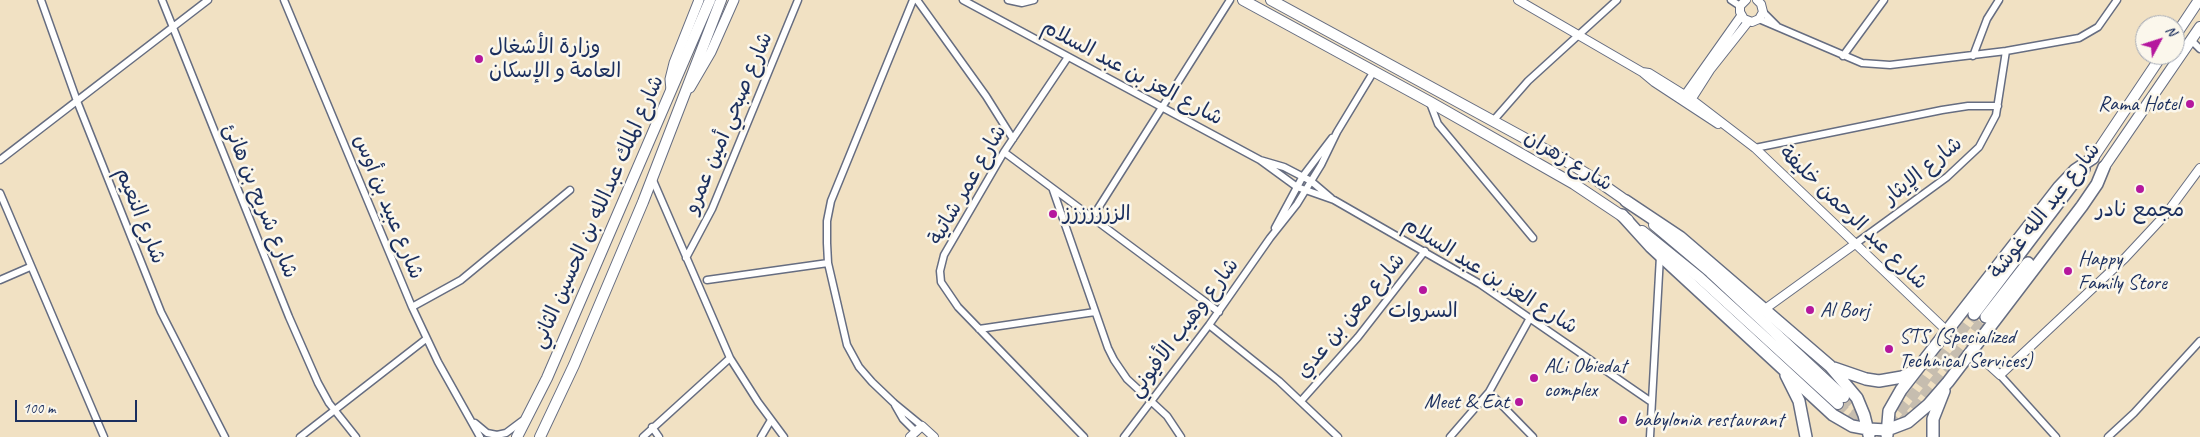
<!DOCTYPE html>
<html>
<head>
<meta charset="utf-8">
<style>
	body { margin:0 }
	#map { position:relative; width:2200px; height:437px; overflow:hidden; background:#f1e1c3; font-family:Caveat,sans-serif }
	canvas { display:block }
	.north { position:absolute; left:2135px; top:15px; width:50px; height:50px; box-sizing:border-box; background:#fbf7ec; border:1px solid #a1a7b3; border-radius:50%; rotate:50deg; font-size:14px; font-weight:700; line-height:20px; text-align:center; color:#1b2f5e }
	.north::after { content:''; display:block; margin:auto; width:18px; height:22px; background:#b5179e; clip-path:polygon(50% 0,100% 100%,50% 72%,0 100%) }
	.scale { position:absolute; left:15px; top:400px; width:122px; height:22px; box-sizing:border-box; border:2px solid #1b2f5e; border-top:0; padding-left:6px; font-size:15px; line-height:18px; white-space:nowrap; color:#1b2f5e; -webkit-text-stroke:4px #fbf7ec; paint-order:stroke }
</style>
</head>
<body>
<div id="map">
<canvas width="2200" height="437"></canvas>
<div class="north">N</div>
<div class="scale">100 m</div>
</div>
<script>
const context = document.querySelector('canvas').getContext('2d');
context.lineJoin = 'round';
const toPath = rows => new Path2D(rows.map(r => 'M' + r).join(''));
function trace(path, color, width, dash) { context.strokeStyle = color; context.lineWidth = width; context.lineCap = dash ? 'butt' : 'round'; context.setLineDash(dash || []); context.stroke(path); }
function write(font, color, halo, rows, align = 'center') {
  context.font = font + ' Caveat,"Playpen Sans Arabic",sans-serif'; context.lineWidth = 5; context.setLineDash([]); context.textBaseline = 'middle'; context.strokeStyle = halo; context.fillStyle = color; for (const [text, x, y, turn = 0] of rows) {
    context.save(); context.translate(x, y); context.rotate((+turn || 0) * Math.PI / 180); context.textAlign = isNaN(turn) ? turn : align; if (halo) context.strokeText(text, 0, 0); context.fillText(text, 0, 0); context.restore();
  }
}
trace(toPath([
	[1844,397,1864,417],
	[1838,404,1866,431]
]), '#c6bdaf', 10, [10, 5]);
trace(toPath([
	[1903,422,1986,317],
	[1878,437,1914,394,1974,314]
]), '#c6bdaf', 11, [11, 5.5]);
const minor = toPath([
	[41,0,77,101,161,312,225,437],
	[162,0,289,317,318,383,329,403,356,437],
	[284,0,412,307,438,362,480,437],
	[913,0,831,201,827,221,827,243,828,263,847,345,859,367,872,382,894,403,922,426],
	[917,0,986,96,1013,139],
	[963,0,1260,160,1284,167,1311,181,1331,198],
	[1008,0,1022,3,1034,0],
	[1731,0,1740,6],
	[1763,12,1777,26],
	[1759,19,1862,63,1890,65,2006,51,2079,38,2098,27,2117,0],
	[2191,40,2200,49],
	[1843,56,1884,0],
	[1973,56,1987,19,1999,0],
	[1068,57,1004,152,944,255,940,271,941,282,958,307,1084,437],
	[1430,103,1438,124,1533,238],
	[1493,121,1528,81,1617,0],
	[1755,148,1942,110,1968,106,1998,106],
	[1004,152,1219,312],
	[0,160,208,0],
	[1260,160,1297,187,1334,200,1480,284,1650,401],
	[652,178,730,358,758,402,784,437],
	[1053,190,1108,348,1114,360,1127,379,1167,416,1181,437],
	[0,193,104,437],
	[1092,218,1230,0],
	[1275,228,1303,176,1332,138],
	[1855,244,1947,177,1979,147,1996,115,2006,51],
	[686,258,712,209,798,0],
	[0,280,30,267],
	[707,280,828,263],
	[412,307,461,280,570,190],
	[1209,325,1279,381,1338,437],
	[979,329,1095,312],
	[2000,375,2056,437],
	[1489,392,1533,437],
	[1301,401,1358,337,1425,251],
	[895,405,903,419,916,432],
	[475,423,487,433,497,435,506,433,522,421],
	[652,427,659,437],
	[300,437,426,339],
	[643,437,730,358],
	[761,437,771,420],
	[1124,437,1209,325,1270,238,1297,204,1321,165,1337,132,1374,71],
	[1450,437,1489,392,1530,318],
	[1650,437,1660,256],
	[2108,437,2134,413,2200,341]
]);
const tertiary = toPath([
	[1518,0,1642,72,1654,82,1718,124],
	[1746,0,1740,6,1740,12,1744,19,1752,22,1759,19,1763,12,1761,4,1757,0],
	[1642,72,1649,73,1691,99,1755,148,1947,331],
	[1683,98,1741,16],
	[1689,103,1710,70,1748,22],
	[1765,309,1855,244],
	[1968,353,1989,365,2000,375,2125,258,2166,214,2200,168],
	[910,437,922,426,934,437]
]);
const secondary = toPath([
	[690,88,711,52,734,0],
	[671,90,670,79,674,63,699,0]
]);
const primary = toPath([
	[1243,0,1430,102,1574,184,1628,220],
	[1271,0,1561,158,1595,179,1632,205],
	[2175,36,2199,0],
	[2093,158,2162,55],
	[2104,167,2200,27],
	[1654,225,1710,272,1844,397],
	[1642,231,1700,278,1838,404]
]);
const trunk = toPath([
	[517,437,547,378,710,0],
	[540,437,574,365,643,202,721,0]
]);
const motorway = toPath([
	[1626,201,1680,237,1830,366,1857,398,1864,415,1869,435],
	[1622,215,1651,247,1833,415,1852,426,1868,429,1887,430,1908,422,1928,405,1948,382,2082,206,2097,184,2104,167],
	[1974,314,2084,169],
	[1986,317,2028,263],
	[1834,368,1866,379,1879,381,1902,377,1914,371],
	[1786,375,1799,401,1806,437],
	[1887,435,1889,411,1901,390,2059,187,2075,170,2093,158],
	[1933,437,1933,419,1944,391]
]);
trace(minor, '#666d81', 9);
trace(tertiary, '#666d81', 10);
trace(secondary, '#666d81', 11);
trace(primary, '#666d81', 12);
trace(trunk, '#666d81', 12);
trace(motorway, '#666d81', 14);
trace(minor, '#fff', 6);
trace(tertiary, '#fff', 8);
trace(secondary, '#fff', 9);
trace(primary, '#fff', 10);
trace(trunk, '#fff', 10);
trace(motorway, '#fff', 11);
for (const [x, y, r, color] of [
	[479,59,5,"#b5179e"],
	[2190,104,5,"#b5179e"],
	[2140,189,5,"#b5179e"],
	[1053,214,5,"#b5179e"],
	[2068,271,5,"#b5179e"],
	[1423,290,5,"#b5179e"],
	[1810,310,5,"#b5179e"],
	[1889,349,5,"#b5179e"],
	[1534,378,5,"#b5179e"],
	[1519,402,5,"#b5179e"],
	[1623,420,5,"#b5179e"]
]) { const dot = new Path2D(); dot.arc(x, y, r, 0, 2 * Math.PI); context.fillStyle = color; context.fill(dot); trace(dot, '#fbf7ec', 2); }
write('21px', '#1b2f5e', '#fbf7ec', [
	["وزارة الأشغال",489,47],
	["العامة و الإسكان",489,71],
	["Rama Hotel",2180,104,"right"],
	["مجمع نادر",2140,210,"center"],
	["الززززززز",1063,214],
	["Happy",2078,259],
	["Family Store",2078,283],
	["Al Borj",1820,310],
	["السروات",1423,311,"center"],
	["STS (Specialized",1899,337],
	["Technical Services)",1899,361],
	["ALi Obiedat",1544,366],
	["complex",1544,390],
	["Meet & Eat",1509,402,"right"],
	["babylonia restaurant",1633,420]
], 'left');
write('21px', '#1b2f5e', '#fbf7ec', [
	["شارع العز بن عبد السلام",1132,73,28],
	["شارع صبحي أمين عمرو",729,123,-67],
	["شارع زهران",1568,161,31],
	["شارع الإيثار",1923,171,-39],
	["شارع عمر شاتية",968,185,-60],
	["شارع شريح بن هانئ",260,201,68],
	["شارع عبيد بن أوس",388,207,68],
	["شارع عبد الله غوشة",2045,211,-52],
	["شارع الملك عبدالله بن الحسين الثاني",598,212,-66],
	["شارع النعيم",140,216,68],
	["شارع عبد الرحمن خليفة",1853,218,44],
	["شارع العز بن عبد السلام",1490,276,32],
	["شارع معن بن عدي",1351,316,-50],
	["شارع وهيب الأفيوني",1184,328,-53]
]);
</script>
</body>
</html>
